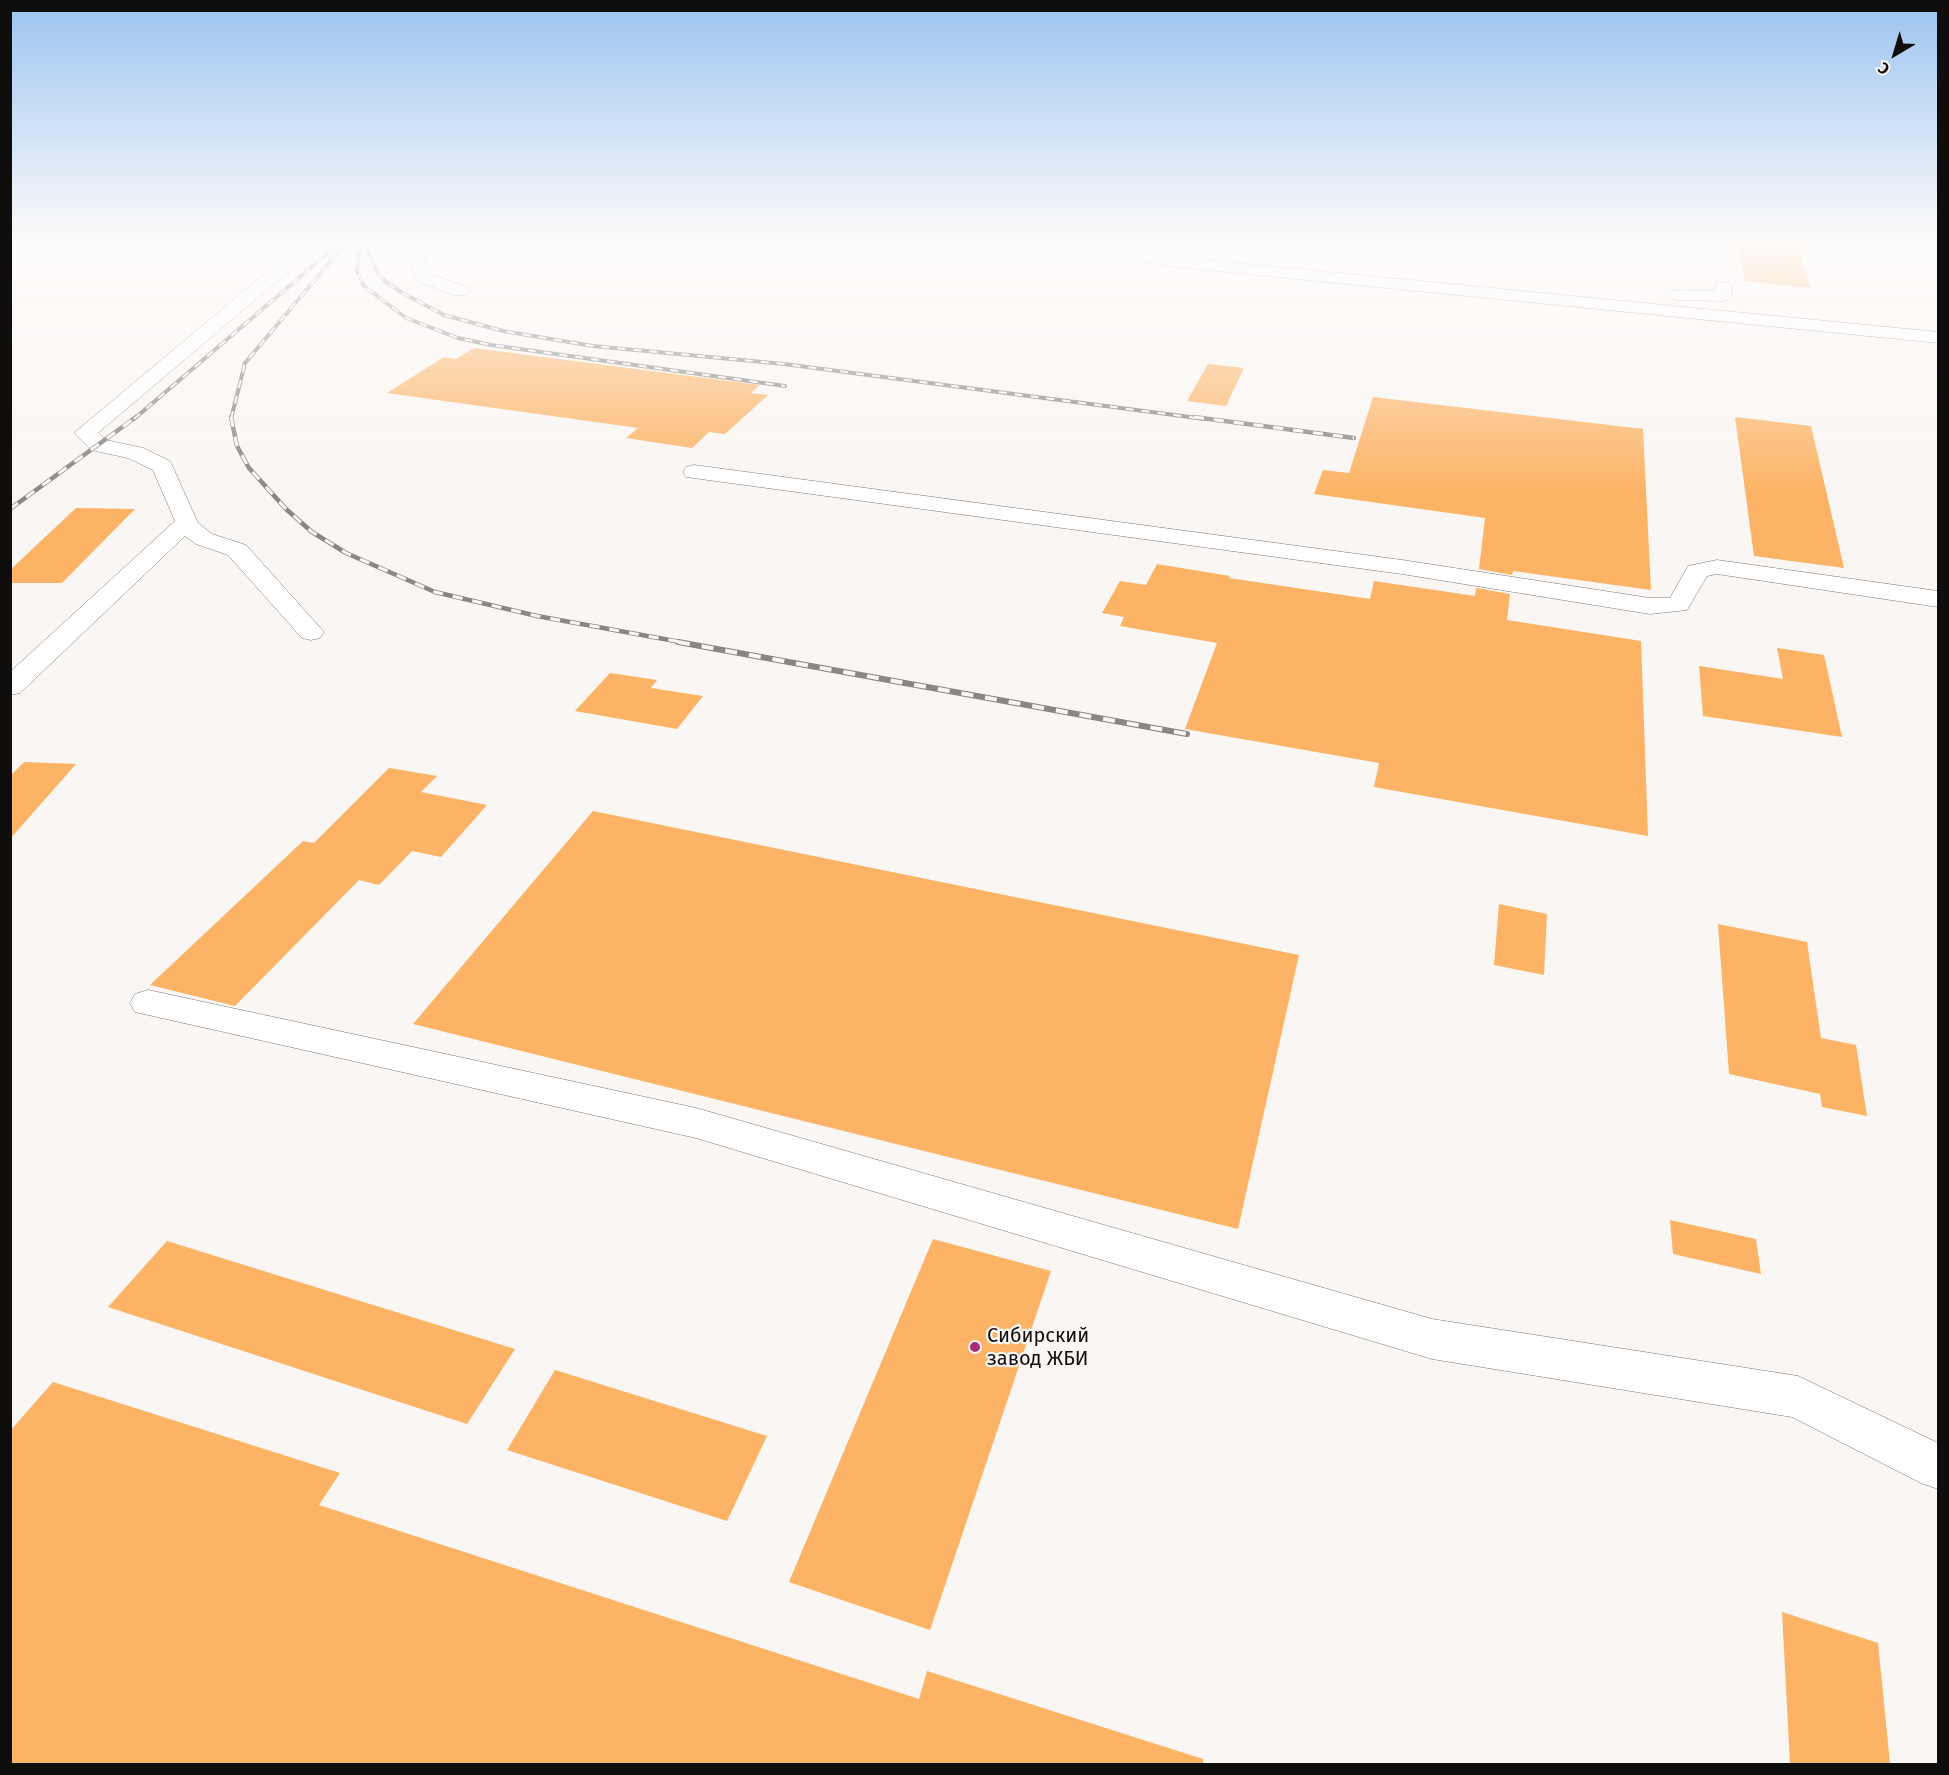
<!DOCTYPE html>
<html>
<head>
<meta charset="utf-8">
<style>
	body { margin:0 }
	#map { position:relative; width:1949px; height:1775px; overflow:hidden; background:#faf6f3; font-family:"Fira Sans",sans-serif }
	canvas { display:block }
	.frame { position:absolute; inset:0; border:12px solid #100e0d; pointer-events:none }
	.north { position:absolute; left:1865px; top:24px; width:60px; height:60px; -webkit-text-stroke:4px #faf6f3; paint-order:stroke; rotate:218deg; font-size:16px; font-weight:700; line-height:24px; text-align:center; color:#100e0d }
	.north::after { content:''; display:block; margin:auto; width:21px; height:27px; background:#100e0d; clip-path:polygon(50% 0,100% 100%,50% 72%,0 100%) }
</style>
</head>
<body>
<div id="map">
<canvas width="1949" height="1775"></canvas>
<div class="frame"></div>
<div class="north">С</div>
</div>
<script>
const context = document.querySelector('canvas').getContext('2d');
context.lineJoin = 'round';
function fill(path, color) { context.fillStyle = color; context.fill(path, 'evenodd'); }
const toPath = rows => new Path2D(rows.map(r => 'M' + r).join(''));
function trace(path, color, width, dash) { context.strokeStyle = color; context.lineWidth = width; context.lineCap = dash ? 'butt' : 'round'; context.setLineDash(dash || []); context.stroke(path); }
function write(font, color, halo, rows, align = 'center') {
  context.font = font + ' "Fira Sans",sans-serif'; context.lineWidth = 4.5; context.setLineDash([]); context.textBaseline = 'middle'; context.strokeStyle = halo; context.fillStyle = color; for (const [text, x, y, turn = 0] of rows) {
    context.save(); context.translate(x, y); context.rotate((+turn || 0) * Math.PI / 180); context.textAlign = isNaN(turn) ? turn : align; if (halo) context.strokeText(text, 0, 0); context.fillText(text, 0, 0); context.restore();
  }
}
fill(toPath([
	[1737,243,1797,244,1810,288,1745,281],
	[474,348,760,385,751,393,768,395,725,434,709,432,692,448,626,438,638,428,387,393,444,357,456,359],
	[1208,364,1244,368,1226,406,1187,401],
	[1373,397,1643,429,1651,590,1513,571,1512,575,1479,569,1485,518,1314,494,1323,470,1349,473],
	[1735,417,1811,426,1844,568,1754,556],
	[76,508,135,509,62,583,10,583,10,570],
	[1157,564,1230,576,1229,578,1370,599,1374,581,1475,596,1476,588,1510,594,1507,620,1641,641,1648,836,1374,787,1379,763,1185,729,1217,643,1120,626,1124,617,1102,613,1120,581,1146,585],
	[1777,648,1824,655,1842,737,1703,716,1699,666,1783,679],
	[610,673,657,680,651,688,703,696,677,729,575,711],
	[24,762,76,764,10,839,10,776],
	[389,768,437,776,421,792,487,805,441,857,412,851,379,885,359,880,235,1006,150,985,303,841,314,843],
	[593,811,1299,955,1238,1229,413,1024],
	[1499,904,1547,914,1544,975,1494,965],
	[1718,924,1807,942,1821,1038,1856,1045,1867,1116,1822,1107,1820,1094,1729,1074],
	[1670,1220,1756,1239,1761,1274,1673,1254],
	[933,1239,1051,1271,930,1630,789,1582],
	[167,1241,515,1349,467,1424,108,1307],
	[555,1370,767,1436,727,1521,507,1450],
	[53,1382,340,1473,319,1505,919,1699,927,1671,1203,1759,1203,1764,10,1764,10,1431],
	[1782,1612,1878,1643,1890,1764,1790,1764]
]), '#fcb365');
const minor = toPath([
	[309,243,328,243,275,283,98,433,106,440,143,448,170,461,198,523,212,534,246,545,324,632,320,638,311,640,302,638,228,555,196,544,185,536,20,693,10,695,10,672,175,521,153,470,128,458,91,450,74,433,263,275,309,243],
	[406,243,422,243,421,249,431,274,466,287,469,291,466,295,454,295,418,281,405,249,406,243],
	[1039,243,1082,243,1177,257,1938,332,1938,343,1177,267,1047,248,1039,243],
	[1203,243,1278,244,1338,252,1346,257,1338,262,1211,248,1203,243],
	[1632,243,1649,243,1658,254,1650,259,1644,257,1632,243],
	[1723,282,1729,283,1732,287,1731,296,1728,300,1722,301,1678,300,1672,299,1669,295,1672,291,1678,290,1714,291,1717,283,1723,282],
	[694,465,1402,560,1650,598,1670,598,1688,566,1717,560,1938,591,1938,607,1717,574,1707,576,1687,610,1650,614,1402,574,686,477,683,472,686,467,694,465],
	[148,990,696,1108,1432,1319,1798,1376,1938,1443,1938,1489,1921,1483,1792,1417,1432,1359,696,1138,135,1012,130,1003,135,994,148,990]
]);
trace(minor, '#7a7673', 1);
fill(minor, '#fff');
const railFar2 = toPath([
	[360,243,357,271,364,286,406,318,458,338,491,345,785,386],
	[369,243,368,252,378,273,386,282,401,292,444,315,503,331,593,346,784,364,1205,419],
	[134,419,335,247],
	[231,419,245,363,346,243]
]);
const railFar1 = toPath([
	[231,417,237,446,249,468,286,509,312,532,346,553,435,592,537,616,686,643],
	[1194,417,1354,438],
	[10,509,136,417]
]);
const rail = toPath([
	[678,642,1187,734]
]);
trace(railFar2, '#898684', 4);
trace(railFar1, '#898684', 4.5);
trace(rail, '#898684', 6);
trace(railFar2, '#faf6f3', 2, [8]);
trace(railFar1, '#faf6f3', 3, [10]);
trace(rail, '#faf6f3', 4, [12]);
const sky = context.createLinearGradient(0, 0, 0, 492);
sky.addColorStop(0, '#9bc3f0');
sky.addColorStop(0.49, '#fdfbfa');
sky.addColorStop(1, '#fdfbfa00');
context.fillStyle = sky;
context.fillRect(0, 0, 1949, 492);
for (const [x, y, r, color] of [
	[975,1347,6,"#ac2b78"]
]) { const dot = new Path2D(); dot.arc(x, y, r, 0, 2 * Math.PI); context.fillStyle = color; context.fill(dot); trace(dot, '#faf6f3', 2); }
write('20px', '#100e0d', '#faf6f3', [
	["Сибирский",987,1336],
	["завод ЖБИ",987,1359]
], 'left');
</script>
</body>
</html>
